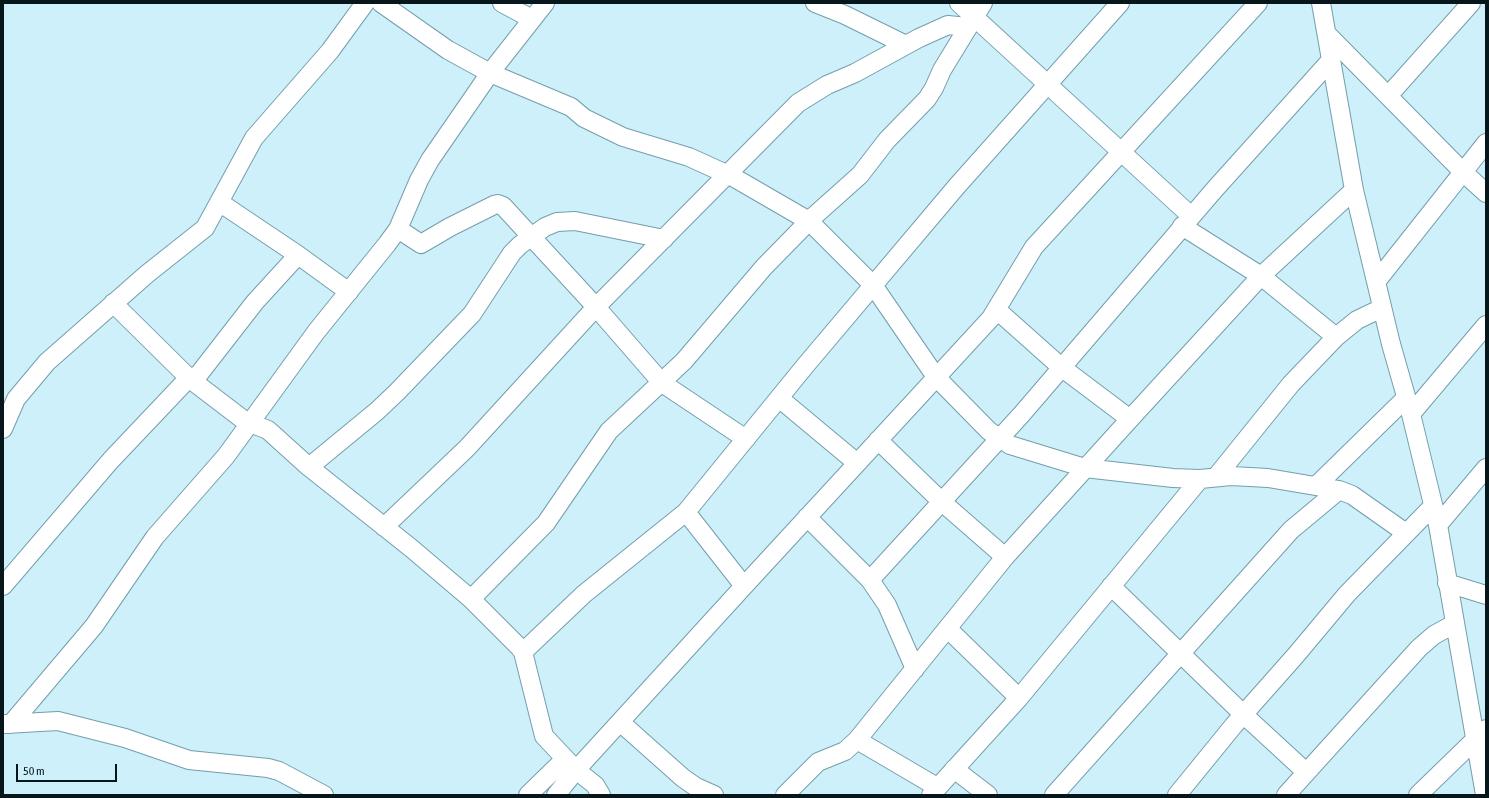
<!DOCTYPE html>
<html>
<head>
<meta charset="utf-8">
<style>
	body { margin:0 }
	#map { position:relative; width:1489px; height:798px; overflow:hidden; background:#cdf0fb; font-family:"Asap Condensed",sans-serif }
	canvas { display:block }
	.frame { position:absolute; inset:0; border:4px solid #06161b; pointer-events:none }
	.scale { position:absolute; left:16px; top:764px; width:101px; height:18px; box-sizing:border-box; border:2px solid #06161b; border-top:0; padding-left:5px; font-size:12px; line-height:14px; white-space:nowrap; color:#06161b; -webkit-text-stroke:3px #cdf0fb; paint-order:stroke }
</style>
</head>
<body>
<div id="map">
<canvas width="1489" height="798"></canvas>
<div class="frame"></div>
<div class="scale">50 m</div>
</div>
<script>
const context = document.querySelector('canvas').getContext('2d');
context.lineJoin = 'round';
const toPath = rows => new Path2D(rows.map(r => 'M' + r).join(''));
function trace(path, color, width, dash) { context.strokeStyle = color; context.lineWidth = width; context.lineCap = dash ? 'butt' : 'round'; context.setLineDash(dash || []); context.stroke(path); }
const minor = toPath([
	[381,3,448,50,490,73,571,107,584,118,623,137,689,157,733,177,809,221,873,285,936,377,989,431,1010,445,1085,468,1173,478,1200,479,1231,476,1268,478,1339,490,1352,495,1406,533],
	[502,3,532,19],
	[815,3,845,15,906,45],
	[959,3,1191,216],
	[1321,3,1354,190,1391,344,1411,414,1438,525,1485,795],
	[1327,34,1463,172,1486,193],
	[1388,96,1471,3],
	[219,202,298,255,349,292],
	[1182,226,1261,276,1336,337],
	[398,229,421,244,450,227,494,205,498,204,503,206,596,307,662,383,746,439],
	[1376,282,1486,143],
	[113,303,190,379,245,421,268,430,309,467,411,548,471,599,520,648,523,652,544,736,576,770,595,785,601,795],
	[997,310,1061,367,1130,419],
	[779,398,857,463],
	[1411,414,1486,325],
	[3,429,16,399,47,362,147,274,205,228,254,138,330,51,365,3],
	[878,440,942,502,1005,557],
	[309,467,377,411,397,392,472,314,512,253,520,245,545,227,557,222,575,221,664,239],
	[1216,477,1291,384,1336,337,1357,320,1382,308],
	[1316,486,1406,398],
	[686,512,744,586],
	[807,517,870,580,887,605,915,669],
	[1438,525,1486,468],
	[384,527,467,448,596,307,798,103,827,85,855,73,919,38,948,25,967,27],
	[870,580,1021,415,1215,189,1331,60],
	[1447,583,1486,595],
	[3,586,111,460,184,383,199,374,255,302,298,255],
	[1111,586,1243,714,1306,772],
	[471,599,546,523,609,431,684,361,764,267,813,217,860,175,887,140,927,99,934,88,942,70,983,3],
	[948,629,1019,698],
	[523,652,584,594,686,512,805,366,957,186,1120,3],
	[620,722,683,778,696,787,714,795],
	[5,724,58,721,125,738,189,760,268,768,279,771,324,795],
	[11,724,94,626,155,537,226,456,316,332,387,244,398,229,419,180,430,160,490,73,545,3],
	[857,740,937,787],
	[954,769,988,795],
	[528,795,565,759],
	[556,795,576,770,744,586,991,318,1034,247,1258,3],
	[785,795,818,762,845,751,857,740,1005,557,1130,419,1261,276,1354,190],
	[931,795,1019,698,1200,479],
	[1054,795,1291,530,1339,490],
	[1177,795,1234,725,1296,655,1347,594,1433,506],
	[1286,795,1419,648,1434,635,1454,624],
	[1418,795,1486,729]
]);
trace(minor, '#749eab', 20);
trace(minor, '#fff', 18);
</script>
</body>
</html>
